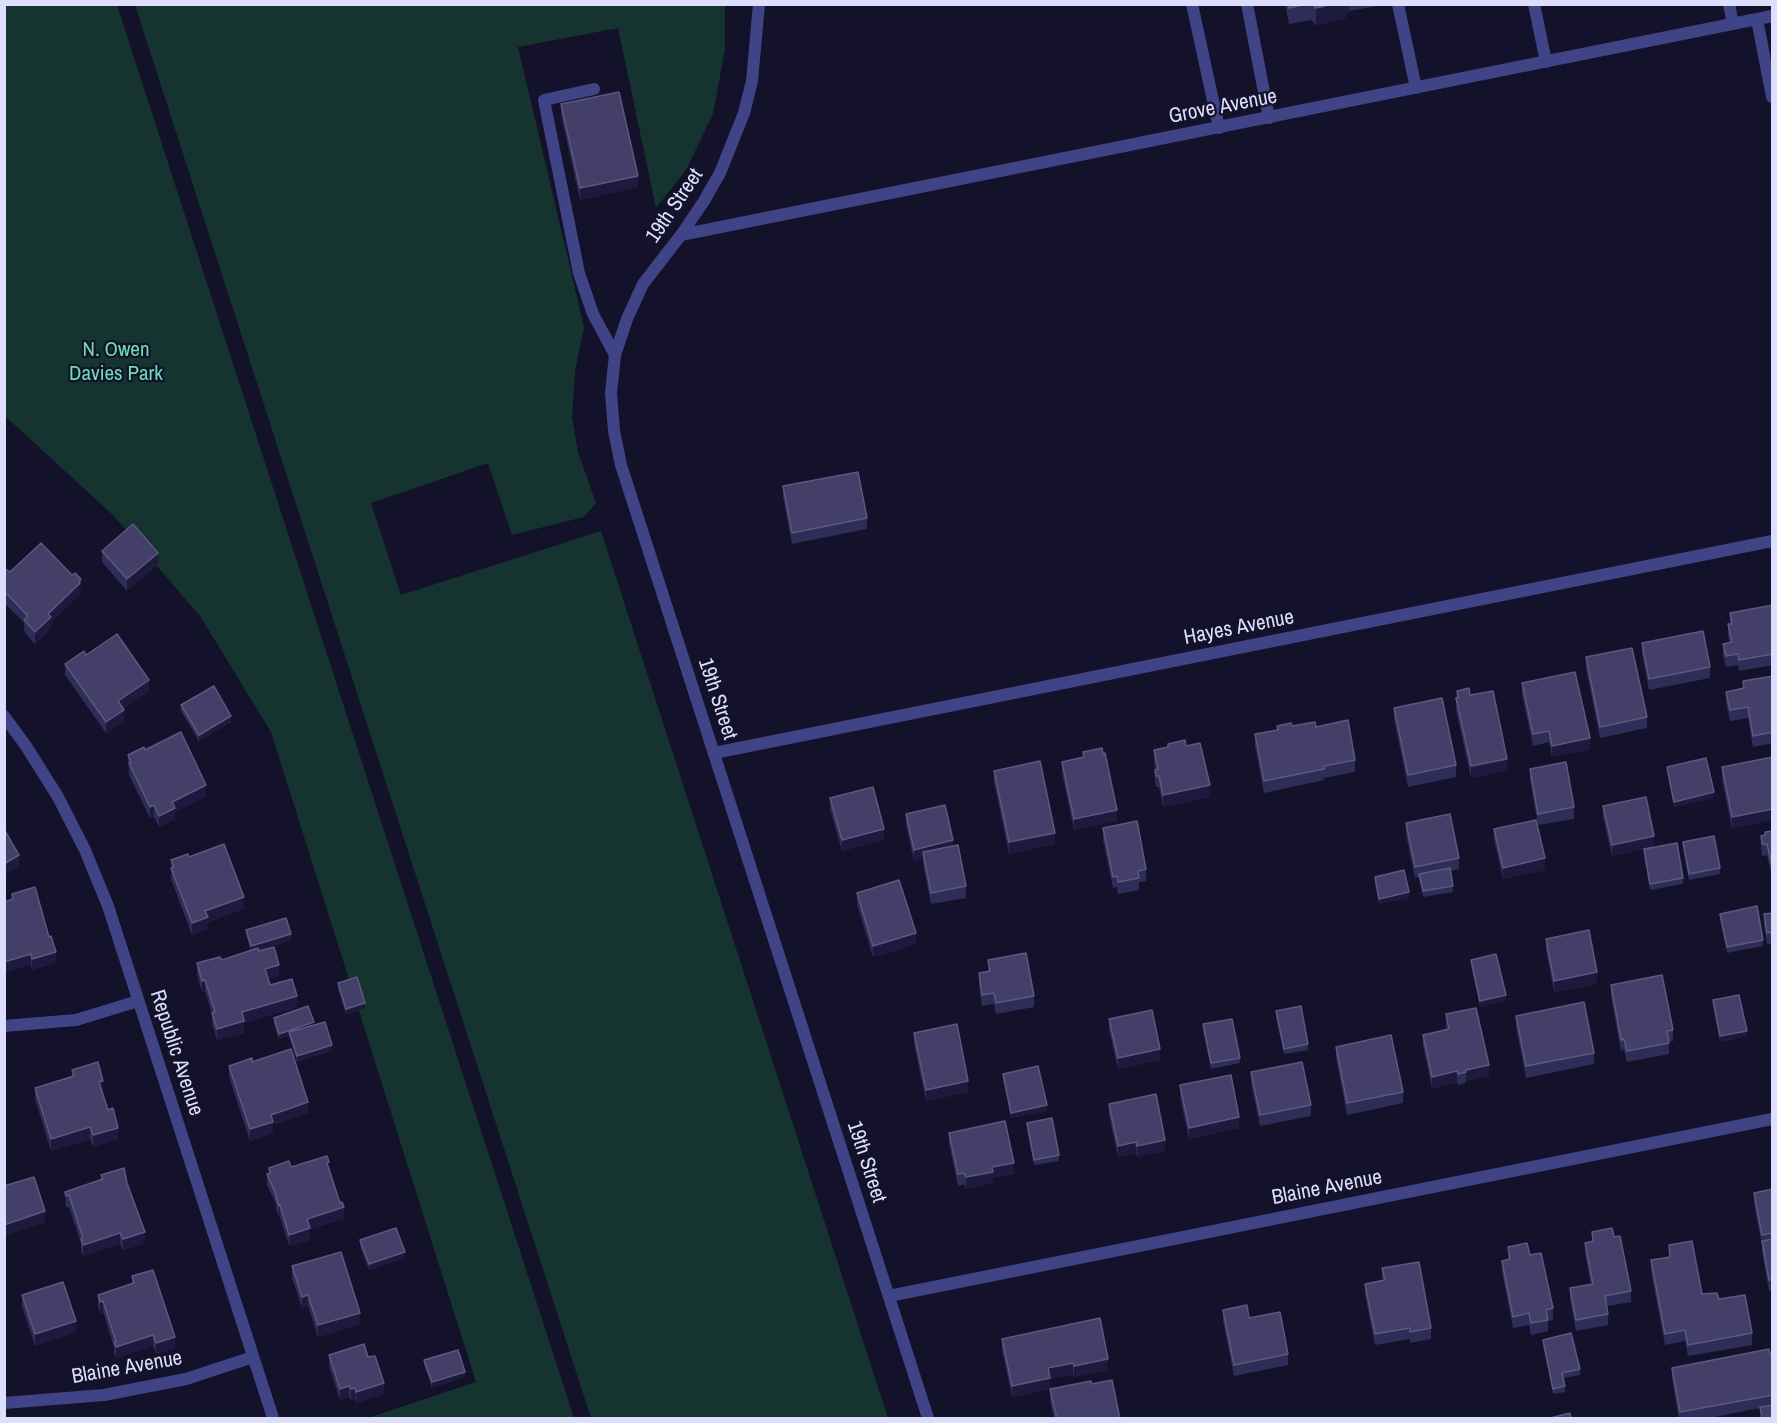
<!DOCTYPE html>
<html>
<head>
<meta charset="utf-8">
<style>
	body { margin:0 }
	#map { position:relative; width:1777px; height:1423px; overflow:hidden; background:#14122a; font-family:"Archivo Narrow",sans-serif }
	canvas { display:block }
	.frame { position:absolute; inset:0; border:6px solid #ddddfe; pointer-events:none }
</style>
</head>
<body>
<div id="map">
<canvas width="1777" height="1423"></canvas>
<div class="frame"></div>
</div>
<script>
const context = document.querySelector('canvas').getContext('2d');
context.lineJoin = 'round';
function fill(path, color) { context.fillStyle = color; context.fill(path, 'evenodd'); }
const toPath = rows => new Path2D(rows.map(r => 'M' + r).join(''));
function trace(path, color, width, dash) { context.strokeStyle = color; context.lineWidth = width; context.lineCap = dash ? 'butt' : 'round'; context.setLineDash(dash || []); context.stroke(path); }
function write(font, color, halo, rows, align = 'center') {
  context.font = font + ' "Archivo Narrow",sans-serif'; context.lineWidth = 4.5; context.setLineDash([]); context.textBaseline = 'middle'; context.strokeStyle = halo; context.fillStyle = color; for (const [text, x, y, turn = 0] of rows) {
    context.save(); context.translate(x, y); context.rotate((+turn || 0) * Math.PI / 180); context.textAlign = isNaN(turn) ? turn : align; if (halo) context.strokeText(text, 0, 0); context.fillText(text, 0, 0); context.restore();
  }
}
fill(toPath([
	[5,5,117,5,574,1418,368,1418,476,1382,271,732,200,616,113,515,5,416],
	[135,5,725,5,725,49,713,114,686,170,656,208,618,28,518,47,584,327,575,371,572,416,578,452,596,503,584,517,512,535,488,463,371,503,401,595,601,531,888,1418,591,1418]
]), '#153430');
trace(toPath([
	[1192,4,1219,128],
	[1247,4,1269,118],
	[1398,4,1416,88],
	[1534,4,1546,62],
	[1729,4,1733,24],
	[594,89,544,100,579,273,593,314,615,355]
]), '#3f4487', 12);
trace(toPath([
	[759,4,752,81,744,113,720,173,704,201,681,235,643,284,627,319,615,355,611,393,614,431,621,465,928,1418],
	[1757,19,1772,97],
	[681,235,1772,16],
	[4,716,26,746,58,797,85,850,108,906,273,1418],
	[714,753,1772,541],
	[4,1026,76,1020,138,1001],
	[889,1296,1772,1119],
	[4,1403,104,1395,186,1379,253,1357]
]), '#3f4487', 12);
fill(toPath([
	[1285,4,1377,4,1377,6,1349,11,1344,19,1316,25,1311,20,1289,24],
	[561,104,638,187,580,200,561,115],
	[783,486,867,518,867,529,792,544,783,497],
	[102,551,158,564,127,591,102,562],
	[4,568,10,572,81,590,80,594,51,622,51,628,35,644,24,631,24,622,4,603],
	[1773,605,1773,665,1739,671,1738,665,1726,667,1723,655,1723,644,1730,643,1728,636,1728,624,1730,624,1730,613],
	[1642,643,1710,667,1710,678,1649,690,1642,654],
	[86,655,149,691,123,709,124,721,106,733,65,675,65,664],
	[1586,657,1647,717,1647,728,1600,738,1586,669],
	[1773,676,1773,743,1753,747,1748,718,1730,721,1726,703,1726,692,1743,689,1743,681],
	[1522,683,1590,749,1552,757,1549,742,1533,746,1522,695],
	[1457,691,1470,695,1507,770,1471,778,1456,710],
	[181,705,231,722,199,741,181,711],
	[1394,708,1456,765,1456,777,1408,787,1394,719],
	[1277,726,1316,727,1355,760,1355,772,1324,778,1324,780,1264,793,1255,746,1255,734,1277,730],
	[1168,744,1186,746,1210,797,1163,807,1159,787,1156,787,1155,781,1155,770,1154,762,1154,750,1168,747],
	[145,750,206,796,175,812,175,819,159,827,154,817,150,818,129,775,128,755],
	[1083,752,1117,821,1074,830,1062,773,1062,762,1083,757],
	[1773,757,1732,829,1722,779,1722,767],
	[1667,767,1714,798,1674,807,1667,773],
	[1530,769,1574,807,1574,819,1538,825,1530,780],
	[994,771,1055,844,1009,854,994,782],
	[830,798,884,840,842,851,830,809],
	[1603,806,1654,847,1683,878,1683,884,1650,890,1644,855,1644,849,1612,856,1603,817],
	[906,814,953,846,966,886,966,898,931,904,923,864,923,859,914,861,906,825],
	[1406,823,1459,858,1459,869,1450,871,1453,892,1423,897,1419,877,1415,878,1406,835],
	[1103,828,1146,869,1146,881,1139,882,1139,890,1118,894,1117,887,1113,888,1103,840],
	[1494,829,1545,870,1503,879,1494,840],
	[1773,831,1773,882,1767,855,1762,856,1761,848,1761,836,1765,835,1765,832],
	[1683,842,1720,868,1720,874,1689,880,1683,848],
	[189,857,244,909,208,922,208,929,192,935,171,879,171,860],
	[1375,877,1409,898,1379,904,1375,883],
	[857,893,916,944,873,957,857,904],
	[12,894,56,963,32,970,12,900],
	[1773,913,1773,953,1771,944,1767,944,1764,926,1764,914],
	[1720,914,1763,940,1763,946,1727,953,1720,919],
	[246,930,291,940,259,950,259,951,279,976,268,979,270,985,297,1007,244,1023,244,1033,217,1040,212,1024,212,1014,205,991,202,992,197,975,197,963,222,960,251,951,246,935],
	[1546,939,1597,984,1554,992,1546,950],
	[988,960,1034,996,1034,1007,996,1014,994,1004,982,1006,979,985,979,973,988,972],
	[1471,960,1506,1001,1480,1007,1471,966],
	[338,983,365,1008,346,1014,338,989],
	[1611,985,1673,1030,1673,1041,1669,1042,1669,1054,1627,1062,1624,1050,1621,1051,1611,997],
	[1713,1000,1747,1036,1720,1042,1713,1006],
	[1276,1011,1308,1044,1308,1050,1284,1054,1276,1017],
	[1446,1014,1489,1076,1466,1081,1466,1083,1458,1085,1457,1083,1432,1088,1423,1046,1423,1035,1446,1030],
	[1516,1016,1594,1053,1594,1064,1526,1078,1516,1027],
	[274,1018,314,1025,332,1051,297,1062,289,1036,279,1039,274,1024],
	[1109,1019,1160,1060,1118,1069,1109,1030],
	[1203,1024,1240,1058,1240,1063,1211,1069,1203,1030],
	[914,1033,968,1092,926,1101,914,1044],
	[1336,1047,1403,1092,1403,1103,1347,1115,1336,1058],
	[252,1062,308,1113,273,1125,273,1133,250,1141,229,1077,229,1066],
	[72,1070,103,1092,102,1092,108,1110,118,1139,93,1147,90,1139,51,1151,35,1099,35,1088,72,1076],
	[1251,1072,1311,1105,1311,1116,1260,1126,1251,1084],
	[1003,1074,1047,1111,1011,1118,1003,1079],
	[1180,1085,1239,1128,1189,1139,1180,1097],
	[1109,1104,1165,1151,1137,1157,1136,1153,1118,1157,1109,1115],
	[1027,1123,1059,1155,1059,1161,1034,1165,1027,1129],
	[949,1133,1014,1174,993,1178,993,1183,966,1189,964,1184,958,1186,949,1144],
	[269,1168,329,1168,344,1219,310,1229,310,1240,289,1246,280,1217,279,1217,276,1209,276,1204,267,1185,267,1174,269,1173],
	[101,1175,127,1183,145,1243,123,1250,120,1244,83,1256,81,1251,81,1243,69,1207,66,1207,65,1192,101,1179],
	[1773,1189,1773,1290,1769,1291,1762,1252,1762,1246,1754,1204,1754,1193],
	[1592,1232,1614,1237,1631,1291,1631,1302,1607,1306,1608,1314,1608,1325,1576,1331,1570,1300,1570,1288,1591,1285,1585,1254,1585,1243,1592,1241],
	[360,1240,405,1258,369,1270,360,1246],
	[1669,1245,1702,1294,1719,1299,1752,1333,1752,1345,1688,1356,1685,1341,1665,1345,1651,1272,1651,1260,1669,1257],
	[1508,1247,1530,1255,1553,1308,1553,1320,1548,1321,1548,1331,1531,1335,1529,1325,1513,1328,1502,1272,1502,1261,1508,1259],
	[292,1266,360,1324,318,1337,308,1306,302,1308,292,1278],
	[1382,1268,1431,1328,1431,1339,1410,1343,1410,1339,1375,1345,1365,1295,1365,1284,1382,1280],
	[132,1276,175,1348,156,1354,153,1346,116,1358,114,1353,114,1347,103,1312,100,1313,98,1306,98,1295,132,1284],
	[22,1295,76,1332,35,1346,22,1306],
	[1223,1310,1249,1318,1288,1354,1288,1365,1234,1376,1223,1321],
	[1002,1339,1108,1370,1074,1377,1073,1374,1050,1379,1050,1389,1012,1397,1002,1350],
	[1543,1340,1580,1369,1580,1375,1564,1378,1565,1392,1553,1394,1543,1345],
	[329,1355,368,1357,384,1394,356,1403,355,1399,351,1400,349,1397,340,1400,329,1366],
	[424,1360,465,1377,432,1388,424,1365],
	[1773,1365,1773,1419,1761,1419,1760,1408,1705,1419,1679,1419,1672,1379,1672,1368],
	[1092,1384,1120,1419,1054,1419,1050,1401,1050,1389]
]), '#302c58');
fill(toPath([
	[1333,4,1349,4,1349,11,1344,19,1316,25,1316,8],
	[638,176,638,187,580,200,580,188],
	[158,553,158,564,127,591,127,579],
	[81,579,80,594,51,622,51,628,35,644,35,632,48,614],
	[149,680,149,691,118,713,118,701],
	[124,710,124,721,106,733,106,722],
	[231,716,231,722,199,741,199,735],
	[1590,738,1590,749,1552,757,1552,746],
	[1507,759,1507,770,1471,778,1471,766],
	[206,785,206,796,175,812,175,819,159,827,159,816,172,802],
	[1210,785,1210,797,1163,807,1163,795],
	[1714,792,1714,798,1674,807,1674,802],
	[154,805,154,817,150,818,150,807],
	[1773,809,1773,820,1732,829,1732,817],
	[1117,810,1117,821,1074,830,1074,819],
	[884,829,884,840,842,851,842,840],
	[1055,833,1055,844,1009,854,1009,842],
	[1654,836,1654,847,1612,856,1612,845],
	[953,840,953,852,923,852,923,859,914,861,914,850],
	[19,855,19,867,4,875,4,864],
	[1545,858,1545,870,1503,879,1503,868],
	[1409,892,1409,898,1379,904,1379,899],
	[244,897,244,909,208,922,208,929,192,935,192,923,205,911],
	[916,933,916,944,873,957,873,946],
	[291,934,291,940,251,952,251,946],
	[56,952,56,963,32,970,32,959],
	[31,954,31,965,4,973,4,962],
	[279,965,279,976,265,980,265,969],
	[1597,972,1597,984,1554,992,1554,981],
	[205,980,205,991,202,992,202,981],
	[1506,995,1506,1001,1480,1007,1480,1001],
	[297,996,297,1007,244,1023,244,1033,217,1040,217,1029,242,1012],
	[365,1003,365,1008,346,1014,346,1009],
	[314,1022,314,1028,289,1032,289,1036,279,1039,279,1034],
	[1747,1031,1747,1036,1720,1042,1720,1036],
	[332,1045,332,1051,297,1062,297,1056],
	[1160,1049,1160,1060,1118,1069,1118,1058],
	[1489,1065,1489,1076,1466,1081,1466,1070],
	[1457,1071,1457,1083,1432,1088,1432,1077],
	[103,1081,103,1092,99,1093,99,1082],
	[968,1081,968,1092,926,1101,926,1090],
	[308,1102,308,1113,273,1125,273,1133,250,1141,250,1129,271,1115],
	[1047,1105,1047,1111,1011,1118,1011,1113],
	[1239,1117,1239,1128,1189,1139,1189,1128],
	[90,1127,90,1139,51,1151,51,1139],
	[118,1128,118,1139,93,1147,93,1135],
	[1165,1140,1165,1151,1137,1157,1137,1146],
	[1136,1142,1136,1153,1118,1157,1118,1146],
	[1014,1163,1014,1174,993,1178,993,1183,966,1189,966,1177,992,1167],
	[280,1205,280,1217,279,1217,279,1206],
	[344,1207,344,1219,310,1229,310,1240,289,1246,289,1235,307,1219],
	[45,1211,45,1223,4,1236,4,1225],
	[145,1232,145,1243,123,1250,123,1239],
	[120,1233,120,1244,83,1256,83,1245],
	[405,1252,405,1258,369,1270,369,1264],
	[308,1295,308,1306,302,1308,302,1297],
	[103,1301,103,1312,100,1313,100,1302],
	[360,1313,360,1324,318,1337,318,1325],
	[76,1321,76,1332,35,1346,35,1334],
	[153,1335,153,1346,116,1358,116,1347],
	[175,1337,175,1348,156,1354,156,1343],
	[1108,1359,1108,1370,1074,1377,1074,1366],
	[1073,1363,1073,1374,1050,1379,1050,1389,1012,1397,1012,1386,1048,1368],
	[465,1372,465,1377,432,1388,432,1382],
	[384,1383,384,1394,356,1403,356,1392],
	[349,1386,349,1397,340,1400,340,1389],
	[355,1388,355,1399,351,1400,351,1389]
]), '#1d1a3e');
const building = toPath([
	[1289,4,1306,4,1289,8,1289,4],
	[1312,4,1333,4,1316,8,1312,4],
	[619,92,638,176,580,188,561,104,619,92],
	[858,472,867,518,792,533,783,486,858,472],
	[133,524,158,553,127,579,102,551,133,524],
	[41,543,72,575,75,573,81,579,79,582,80,583,48,614,51,617,35,632,24,620,28,616,4,591,4,568,10,572,41,543],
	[1773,605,1773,654,1739,660,1738,654,1726,656,1723,644,1732,642,1728,624,1732,624,1730,613,1773,605],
	[1703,631,1710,667,1649,679,1642,643,1703,631],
	[117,634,149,680,118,701,124,710,106,722,65,664,84,651,86,655,117,634],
	[1632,648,1647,717,1600,727,1586,657,1632,648],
	[1575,672,1590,738,1552,746,1549,731,1533,734,1522,683,1575,672],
	[1773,676,1773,732,1753,736,1748,707,1730,710,1726,692,1744,688,1743,681,1773,676],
	[214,686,231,716,199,735,181,705,214,686],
	[1469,688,1470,695,1493,691,1507,759,1471,766,1456,698,1458,698,1457,691,1469,688],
	[1442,698,1456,765,1408,775,1394,708,1442,698],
	[1348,720,1355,760,1324,766,1324,769,1264,781,1255,734,1278,730,1277,726,1291,723,1292,726,1315,722,1316,727,1348,720],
	[181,732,206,785,172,802,175,808,159,816,154,805,150,807,129,763,131,762,128,755,144,747,145,750,181,732],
	[1185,740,1186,746,1200,743,1210,785,1163,795,1159,776,1156,776,1155,770,1158,769,1154,750,1168,747,1168,744,1185,740],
	[1102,748,1103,754,1105,753,1117,810,1074,819,1062,762,1084,757,1083,752,1102,748],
	[1773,757,1773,809,1732,817,1722,767,1773,757],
	[1706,758,1714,792,1674,802,1667,767,1706,758],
	[1040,761,1055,833,1009,842,994,771,1040,761],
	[1566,762,1574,807,1538,814,1530,769,1566,762],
	[873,787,884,829,842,840,830,798,873,787],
	[1646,797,1654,836,1612,845,1603,806,1646,797],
	[945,805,953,840,914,850,906,814,945,805],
	[1450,814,1459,858,1415,867,1406,823,1450,814],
	[1536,820,1545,858,1503,868,1494,829,1536,820],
	[1137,821,1146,869,1138,871,1139,878,1118,882,1117,876,1113,877,1103,828,1137,821],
	[4,829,19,855,4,864,4,829],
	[1773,831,1773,871,1767,844,1762,844,1761,836,1765,835,1765,832,1773,831],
	[1714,836,1720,868,1689,874,1683,842,1714,836],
	[1677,843,1683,878,1650,884,1644,849,1677,843],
	[224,844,244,897,205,911,208,917,192,923,171,868,174,867,171,860,188,854,189,857,224,844],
	[958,845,966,886,931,893,923,852,958,845],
	[1450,868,1453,886,1423,891,1419,874,1450,868],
	[1404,870,1409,892,1379,899,1375,877,1404,870],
	[899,880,916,933,873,946,857,893,899,880],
	[35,887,49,937,51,936,56,952,32,959,31,954,4,962,4,902,13,899,12,894,35,887],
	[1757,906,1763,940,1727,947,1720,914,1757,906],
	[1773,913,1773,942,1771,932,1767,933,1764,914,1773,913],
	[286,918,291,934,251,946,246,930,286,918],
	[1589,930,1597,972,1554,981,1546,939,1589,930],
	[274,947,279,965,265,969,270,985,292,979,297,996,242,1012,244,1021,217,1029,212,1013,215,1012,205,980,202,981,197,963,220,957,222,960,258,948,259,951,274,947],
	[1026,953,1034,996,996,1003,994,993,982,995,979,973,990,971,988,960,1026,953],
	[1496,954,1506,995,1480,1001,1471,960,1496,954],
	[1662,975,1673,1030,1667,1031,1669,1043,1627,1051,1624,1039,1621,1040,1611,985,1662,975],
	[357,977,365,1003,346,1009,338,983,357,977],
	[1739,995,1747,1031,1720,1036,1713,1000,1739,995],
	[1584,1002,1594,1053,1526,1066,1516,1016,1584,1002],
	[308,1006,314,1022,279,1034,274,1018,308,1006],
	[1301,1006,1308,1044,1284,1049,1276,1011,1301,1006],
	[1476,1008,1489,1065,1466,1070,1466,1072,1458,1074,1457,1071,1432,1077,1423,1035,1449,1029,1446,1014,1476,1008],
	[1152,1010,1160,1049,1118,1058,1109,1019,1152,1010],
	[1232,1019,1240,1058,1211,1063,1203,1024,1232,1019],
	[325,1022,332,1045,297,1056,289,1032,325,1022],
	[957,1024,968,1081,926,1090,914,1033,957,1024],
	[1391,1035,1403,1092,1347,1103,1336,1047,1391,1035],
	[291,1049,308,1102,271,1115,273,1122,250,1129,229,1066,252,1058,252,1062,291,1049],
	[98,1062,103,1081,99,1082,108,1110,113,1108,118,1128,93,1135,90,1127,51,1139,35,1088,74,1076,72,1070,98,1062],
	[1302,1062,1311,1105,1260,1115,1251,1072,1302,1062],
	[1038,1066,1047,1105,1011,1113,1003,1074,1038,1066],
	[1231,1075,1239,1117,1189,1128,1180,1085,1231,1075],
	[1156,1094,1165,1140,1137,1146,1136,1142,1118,1146,1109,1104,1156,1094],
	[1052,1118,1059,1155,1034,1160,1027,1123,1052,1118],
	[1005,1121,1014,1163,992,1167,993,1172,966,1177,964,1173,958,1174,949,1133,1005,1121],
	[327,1156,329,1162,327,1163,340,1203,342,1202,344,1207,307,1219,310,1228,289,1235,280,1205,279,1206,276,1197,277,1197,267,1174,270,1173,269,1168,289,1161,291,1167,327,1156],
	[124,1168,127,1183,145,1232,123,1239,120,1233,83,1245,81,1239,83,1238,69,1195,66,1196,65,1192,103,1179,101,1175,124,1168],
	[34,1177,45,1211,4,1225,4,1186,34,1177],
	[1773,1189,1773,1233,1762,1235,1754,1193,1773,1189],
	[396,1228,405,1252,369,1264,360,1240,396,1228],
	[1612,1228,1614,1237,1620,1236,1631,1291,1605,1296,1608,1314,1576,1320,1570,1288,1593,1284,1585,1243,1593,1241,1592,1232,1612,1228],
	[1773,1239,1773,1279,1769,1280,1762,1241,1773,1239],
	[1692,1241,1702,1294,1717,1293,1719,1299,1745,1295,1752,1333,1688,1345,1685,1330,1665,1334,1651,1260,1670,1257,1669,1245,1692,1241],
	[1527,1243,1530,1255,1541,1253,1553,1308,1546,1310,1548,1320,1531,1323,1529,1313,1513,1317,1502,1261,1510,1259,1508,1247,1527,1243],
	[341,1252,360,1313,318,1325,308,1295,302,1297,292,1266,341,1252],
	[1419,1262,1431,1328,1410,1332,1410,1328,1375,1334,1365,1284,1385,1280,1382,1268,1419,1262],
	[153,1270,175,1337,156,1343,153,1335,116,1347,114,1342,116,1342,103,1301,100,1302,98,1295,134,1283,132,1276,153,1270],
	[63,1282,76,1321,35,1334,22,1295,63,1282],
	[1247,1305,1249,1318,1280,1312,1288,1354,1234,1365,1223,1310,1247,1305],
	[1100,1318,1108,1359,1074,1366,1073,1363,1048,1368,1050,1378,1012,1386,1002,1339,1100,1318],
	[1571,1333,1580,1369,1562,1373,1565,1386,1553,1389,1543,1340,1571,1333],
	[364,1344,368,1357,375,1356,384,1383,356,1392,355,1388,351,1389,349,1386,340,1389,329,1355,364,1344],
	[1769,1349,1773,1365,1773,1395,1680,1412,1672,1368,1769,1349],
	[458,1350,465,1372,432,1382,424,1360,458,1350],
	[1112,1380,1120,1419,1057,1419,1050,1389,1091,1381,1092,1384,1112,1380],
	[1773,1405,1773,1419,1762,1419,1760,1407,1773,1405],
	[1570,1413,1571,1419,1550,1419,1550,1418,1570,1413]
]);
fill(building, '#433f69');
trace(building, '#5b5881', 1.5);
write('21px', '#ddddfe', '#14122a', [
	["Grove Avenue",1223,107,-11],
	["19th Street",675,206,-56],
	["Hayes Avenue",1239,628,-11],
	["19th Street",717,699,72],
	["Republic Avenue",176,1053,72],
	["19th Street",866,1162,72],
	["Blaine Avenue",1327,1188,-11],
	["Blaine Avenue",127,1368,-10]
]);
write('21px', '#6addb4', '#14122a', [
	["N. Owen",116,350],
	["Davies Park",116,374]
]);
</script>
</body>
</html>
